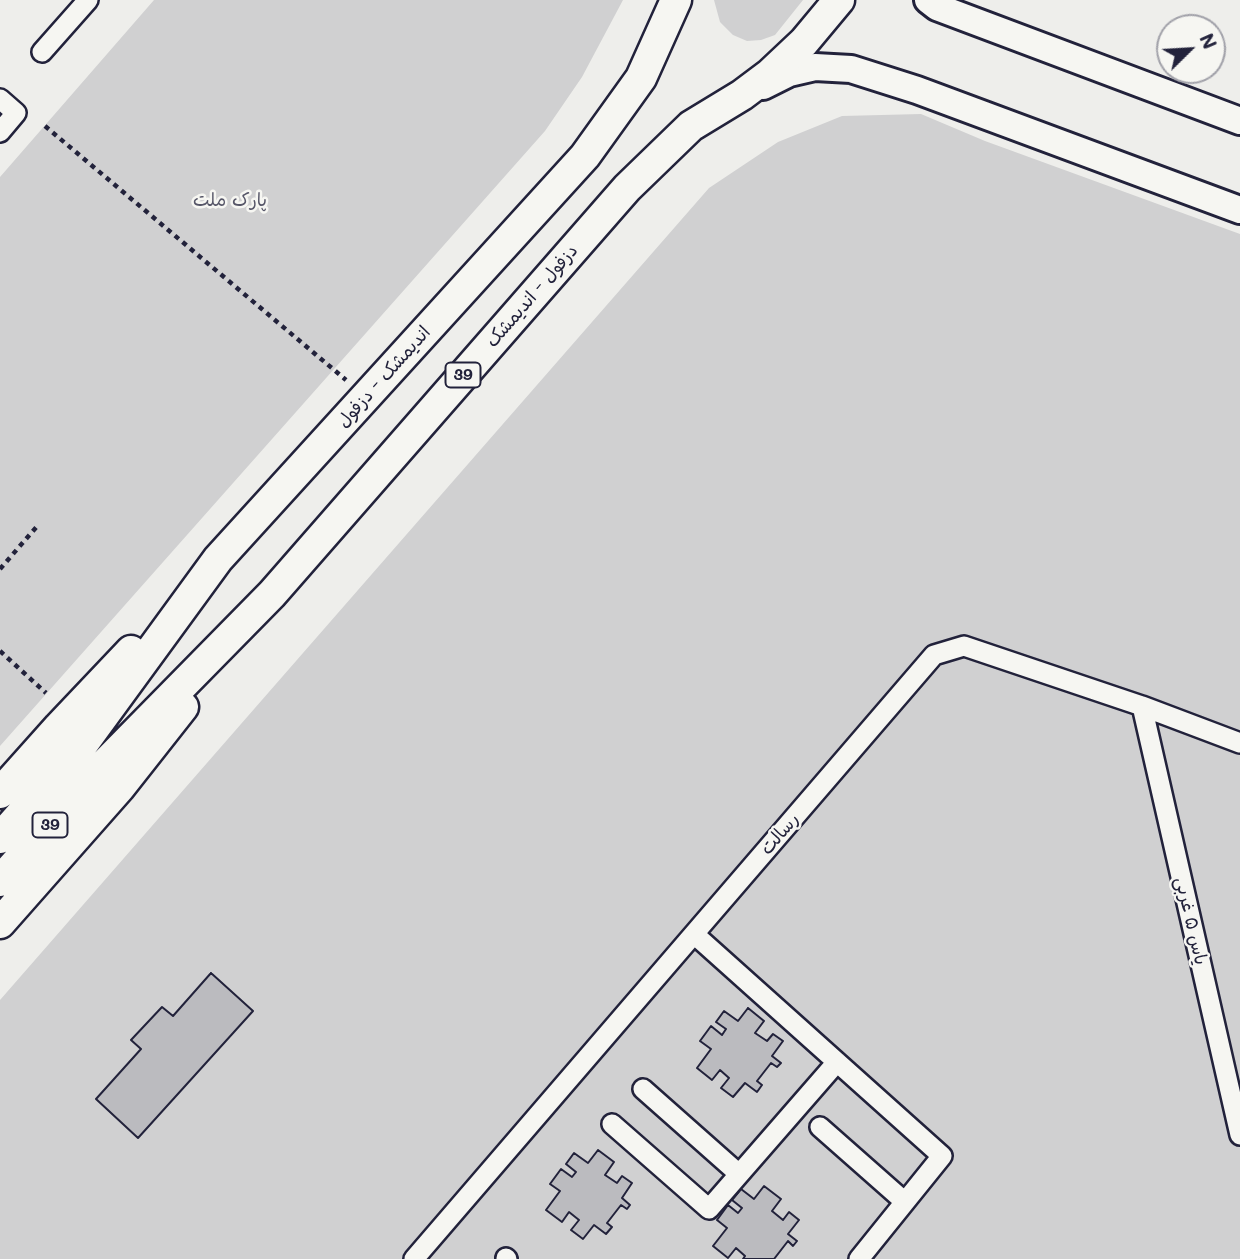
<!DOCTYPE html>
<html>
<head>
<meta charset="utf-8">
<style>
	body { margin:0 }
	#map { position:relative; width:1240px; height:1259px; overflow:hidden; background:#eeeeeb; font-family:Mali,sans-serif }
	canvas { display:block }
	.north { position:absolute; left:1156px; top:14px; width:70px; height:70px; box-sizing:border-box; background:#f6f6f2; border:2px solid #a1a1a9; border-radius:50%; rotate:66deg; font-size:19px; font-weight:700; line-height:28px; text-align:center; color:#22223b }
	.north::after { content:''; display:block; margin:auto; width:24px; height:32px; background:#22223b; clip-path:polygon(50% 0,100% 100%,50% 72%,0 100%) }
</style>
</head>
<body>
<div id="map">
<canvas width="1240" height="1259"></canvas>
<div class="north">N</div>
</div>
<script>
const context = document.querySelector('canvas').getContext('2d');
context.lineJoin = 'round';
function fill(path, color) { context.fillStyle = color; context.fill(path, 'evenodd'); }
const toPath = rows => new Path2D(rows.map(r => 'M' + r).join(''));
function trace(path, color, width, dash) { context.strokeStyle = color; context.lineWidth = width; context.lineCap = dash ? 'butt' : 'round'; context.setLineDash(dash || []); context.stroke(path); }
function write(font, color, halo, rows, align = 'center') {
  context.font = font + ' Mali,"Playpen Sans Arabic",sans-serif'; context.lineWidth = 5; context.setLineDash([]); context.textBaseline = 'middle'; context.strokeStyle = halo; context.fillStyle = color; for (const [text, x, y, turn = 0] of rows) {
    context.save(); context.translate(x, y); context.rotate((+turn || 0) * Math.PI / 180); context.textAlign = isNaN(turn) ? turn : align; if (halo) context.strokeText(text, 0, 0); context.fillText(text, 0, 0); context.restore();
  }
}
fill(toPath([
	[154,0,623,0,582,77,545,131,0,746,0,177],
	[714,0,803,0,775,35,761,40,747,41,733,35,720,22],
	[921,114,985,141,1240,234,1240,1259,0,1259,0,1000,709,188,778,142,842,116]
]), '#d0d0d1');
const building = toPath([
	[211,973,253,1011,138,1138,96,1099,141,1049,131,1040,162,1007,173,1016,211,973],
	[748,1008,764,1021,755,1033,767,1041,773,1034,783,1041,772,1056,781,1063,777,1067,771,1063,757,1081,762,1085,757,1092,745,1083,733,1097,721,1088,729,1078,720,1070,712,1080,697,1068,711,1049,700,1041,711,1026,722,1035,726,1029,716,1022,724,1011,738,1021,748,1008],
	[598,1150,614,1162,605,1175,617,1183,622,1176,632,1183,622,1198,630,1205,627,1209,621,1205,607,1223,612,1227,606,1234,594,1225,583,1239,571,1230,579,1220,569,1212,562,1222,546,1210,560,1191,550,1184,561,1169,572,1177,576,1172,566,1164,574,1153,588,1163,598,1150],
	[764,1186,781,1199,772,1211,783,1220,789,1212,799,1220,788,1234,797,1241,793,1246,788,1241,774,1259,743,1259,745,1256,736,1248,728,1258,713,1246,727,1228,717,1220,728,1205,738,1213,742,1208,732,1200,741,1189,754,1199,764,1186]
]);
fill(building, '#bbbbbf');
trace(building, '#22223b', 2);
const minor = toPath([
	[42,52,88,0],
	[0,99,16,113,0,132],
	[1142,706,1240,1135],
	[694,934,942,1156,859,1259],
	[643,1089,739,1174],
	[612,1124,709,1209,837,1062],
	[820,1127,905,1202],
	[506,1258,507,1259],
	[414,1259,934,655,964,646,1142,706,1240,743]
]);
const secondary = toPath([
	[928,0,937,7,1240,121],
	[763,86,789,73,815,67,851,69,917,90,1240,210]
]);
const primary = toPath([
	[0,793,59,727,131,651],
	[0,838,80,748,218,559,585,156,641,78,676,0],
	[0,881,101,768,272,594,627,188,691,126,742,95,770,74,804,42,839,0],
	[0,923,120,787,183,707]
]);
trace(minor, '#22223b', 24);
trace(secondary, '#22223b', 32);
trace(primary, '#22223b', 35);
trace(toPath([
	[45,126,346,380],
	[0,569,39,524],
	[0,651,46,693]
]), '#22223b', 4.5, [5, 5]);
trace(minor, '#f6f6f2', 19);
trace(secondary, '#f6f6f2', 26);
trace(primary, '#f6f6f2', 30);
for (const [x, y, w] of [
	[463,375,35],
	[50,825,35]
]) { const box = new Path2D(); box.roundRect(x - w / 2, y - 12.5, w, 25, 5); context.fillStyle = '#f6f6f2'; context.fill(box); trace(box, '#22223b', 2); }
write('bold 16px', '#22223b', null, [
	["39",463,375],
	["39",50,825]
]);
write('18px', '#565668', '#f6f6f2', [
	["پارک ملت",230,200]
]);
write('18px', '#22223b', '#f6f6f2', [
	["دزفول - اندیمشک",532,296,-49],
	["اندیمشک - دزفول",384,377,-48],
	["رسالت",780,834,-49],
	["یاس ۵ غربی",1191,921,77]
]);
</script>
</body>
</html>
